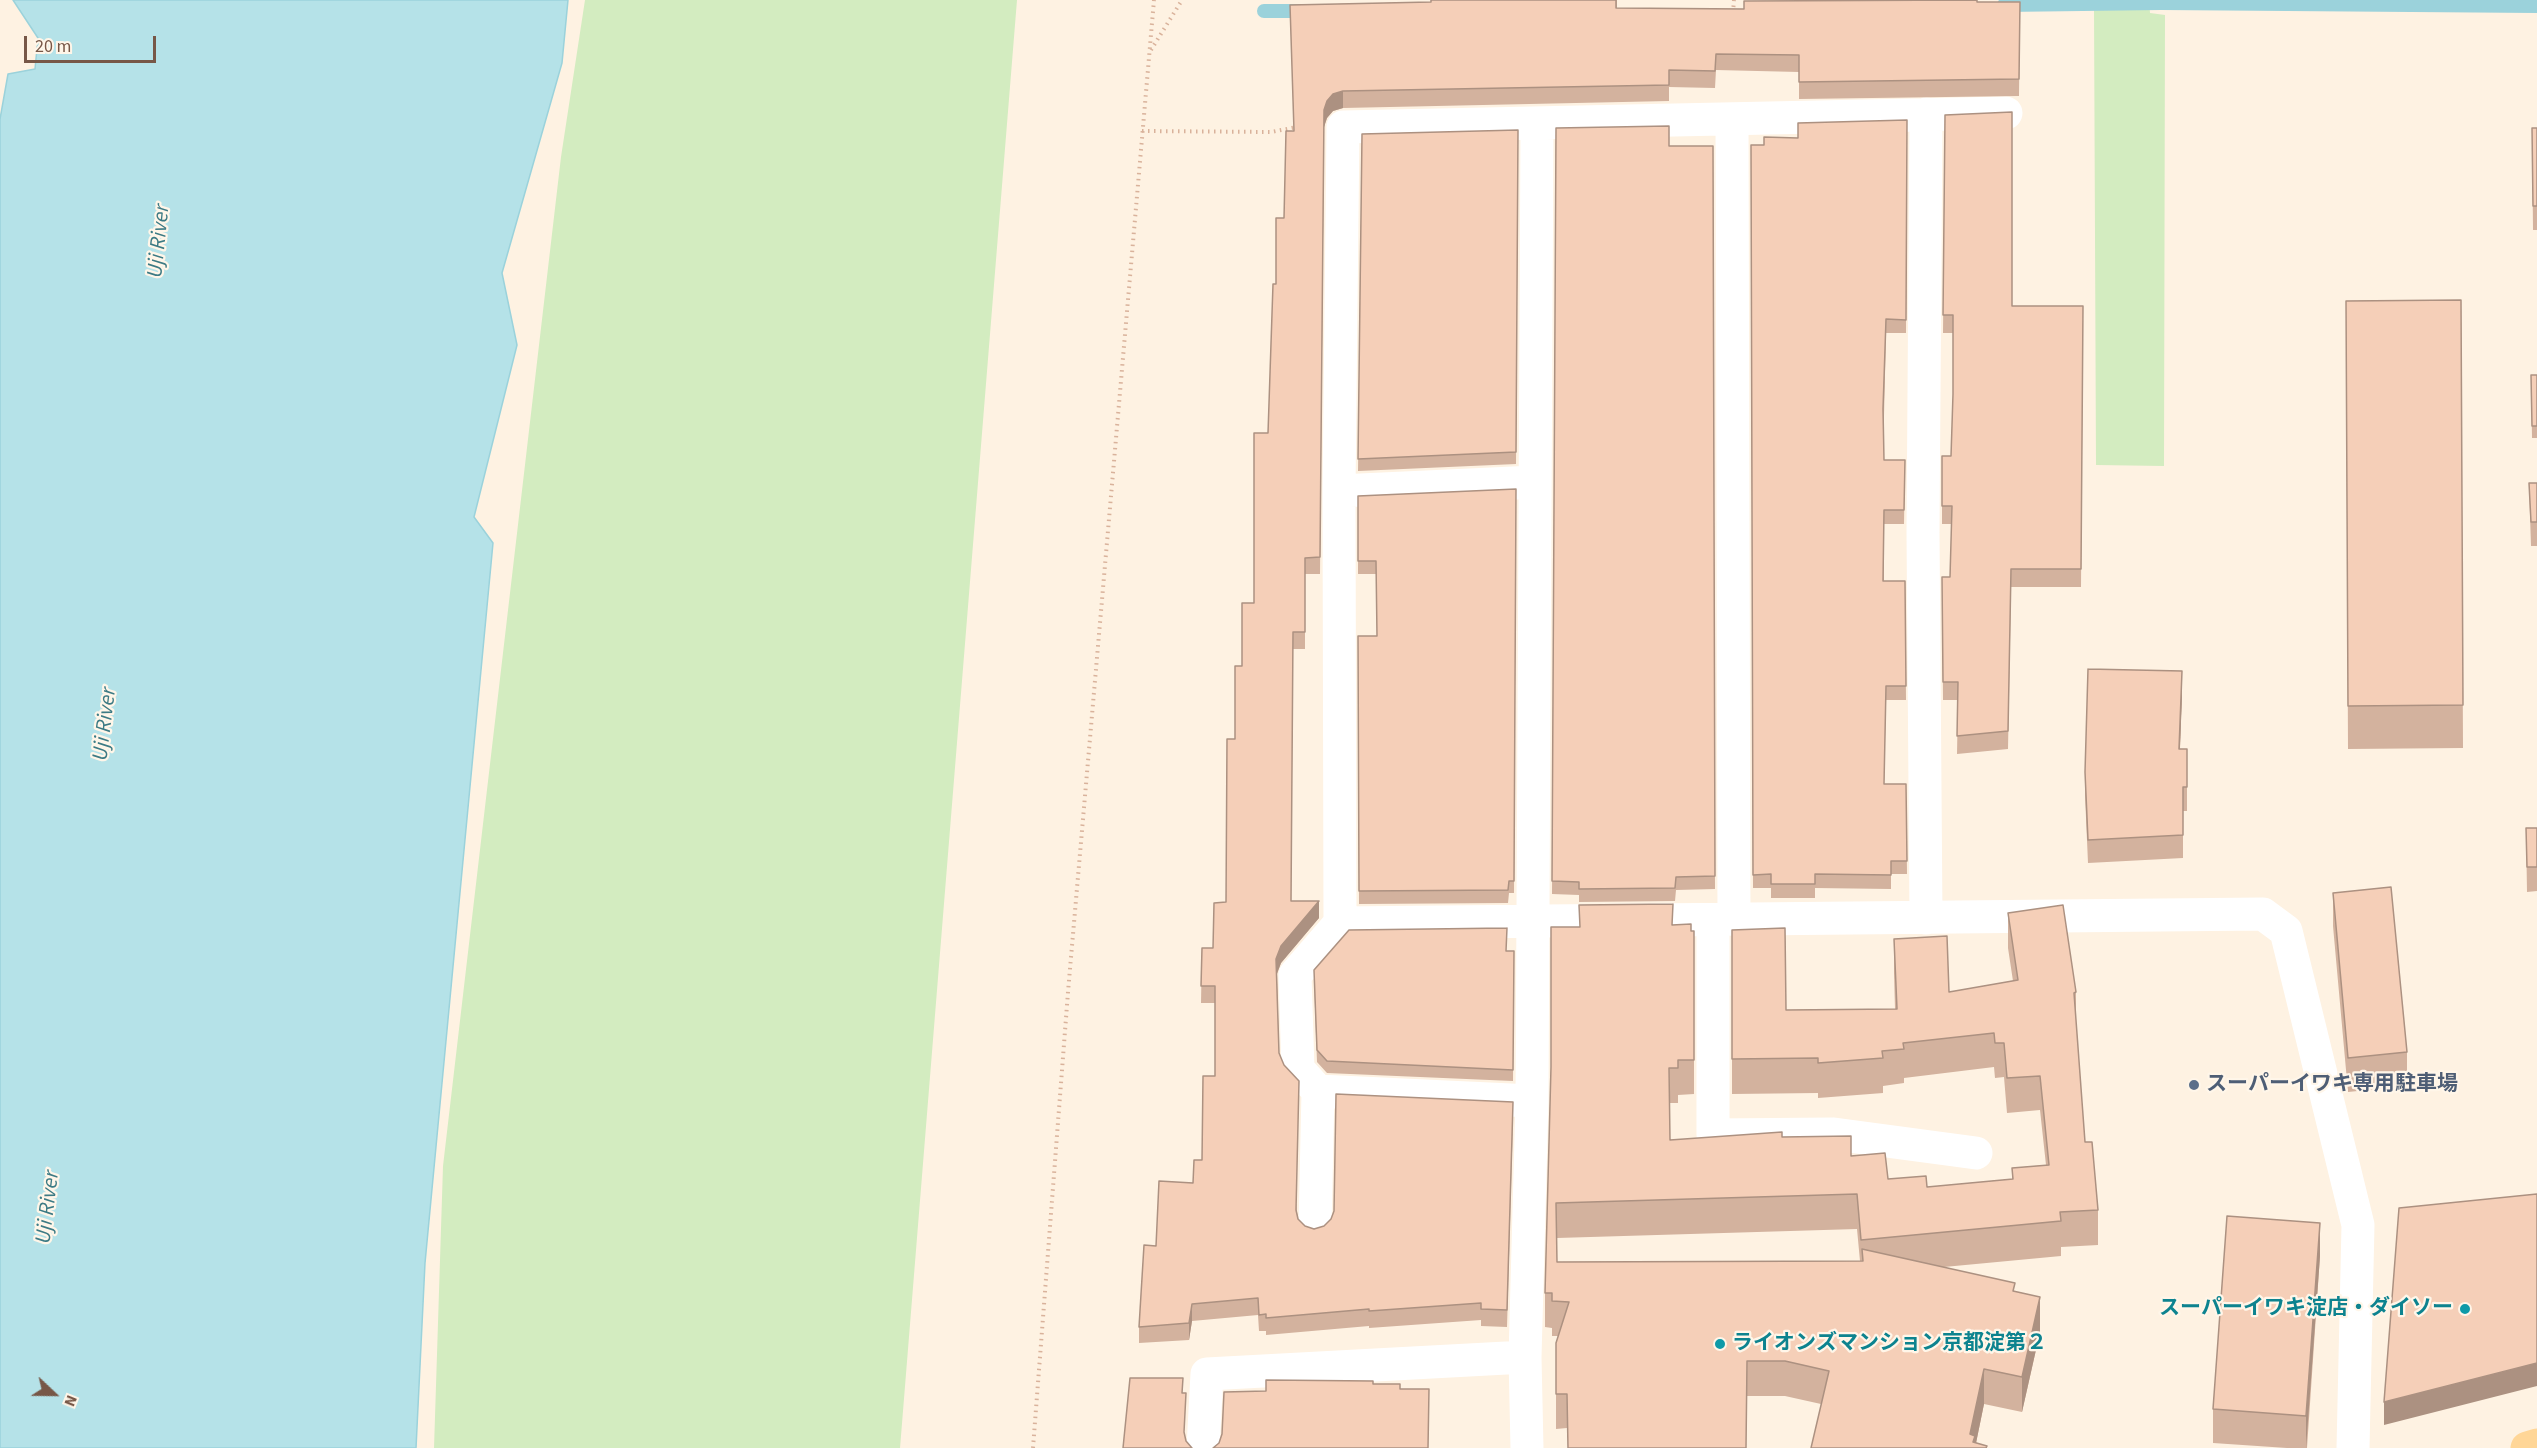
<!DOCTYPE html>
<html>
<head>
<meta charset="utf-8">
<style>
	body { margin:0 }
	#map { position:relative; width:2537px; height:1448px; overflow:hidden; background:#fef2e2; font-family:"Source Sans 3",sans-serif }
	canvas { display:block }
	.north { position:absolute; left:24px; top:1364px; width:60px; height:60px; -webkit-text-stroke:4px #fff6e9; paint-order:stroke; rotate:112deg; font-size:16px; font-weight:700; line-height:24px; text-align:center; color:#775747 }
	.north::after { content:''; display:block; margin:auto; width:21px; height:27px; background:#775747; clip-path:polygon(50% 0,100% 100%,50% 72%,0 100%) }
	.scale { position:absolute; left:24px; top:36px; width:132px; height:27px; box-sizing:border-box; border:3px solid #775747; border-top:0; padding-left:8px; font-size:18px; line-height:21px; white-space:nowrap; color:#775747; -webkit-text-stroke:4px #fff6e9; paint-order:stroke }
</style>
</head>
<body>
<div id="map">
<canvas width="2537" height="1448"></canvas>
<div class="north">N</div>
<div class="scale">20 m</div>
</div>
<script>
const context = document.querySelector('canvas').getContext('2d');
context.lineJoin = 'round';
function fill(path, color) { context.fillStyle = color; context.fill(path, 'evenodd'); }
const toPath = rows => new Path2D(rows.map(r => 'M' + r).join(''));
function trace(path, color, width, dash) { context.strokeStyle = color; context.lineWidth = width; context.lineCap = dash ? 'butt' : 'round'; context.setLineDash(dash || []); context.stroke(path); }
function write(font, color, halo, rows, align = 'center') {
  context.font = font + ' "Source Sans 3","Noto Sans JP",sans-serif'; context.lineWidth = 4.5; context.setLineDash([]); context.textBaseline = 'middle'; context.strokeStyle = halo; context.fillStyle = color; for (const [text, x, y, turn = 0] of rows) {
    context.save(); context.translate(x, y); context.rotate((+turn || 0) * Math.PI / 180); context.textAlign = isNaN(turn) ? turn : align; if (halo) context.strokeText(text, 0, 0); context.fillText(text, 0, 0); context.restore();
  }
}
fill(toPath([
	[585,0,1017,0,900,1448,434,1448,443,1166,561,157],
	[2030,0,2149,0,2150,13,2165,15,2164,466,2096,465,2094,9,2029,11]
]), '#d3ecc0');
const water = toPath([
	[13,0,568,0,562,63,502,273,517,345,474,517,493,543,425,1263,416,1448,0,1448,0,119,8,74,35,69,38,38,13,0]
]);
fill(water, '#b5e2e8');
trace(water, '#9bd2db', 1.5);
trace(toPath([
	[2004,5,2161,3,2537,6],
	[1264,11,1307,11]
]), '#9bd2db', 14);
trace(toPath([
	[1733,13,1734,0],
	[1151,50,1182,0],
	[1142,131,1271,132,1297,127],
	[1033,1448,1068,992,1154,0]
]), '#d9b29b', 4, [1.5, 4.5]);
trace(toPath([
	[1926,114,1923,532,1926,918],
	[1732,119,1734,919],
	[1339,491,1535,482],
	[1713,920,1713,1135,1834,1134,1976,1153],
	[1340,923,2263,914,2286,931,2358,1225,2353,1448],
	[1532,1101,1318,1091,1298,1069,1295,975,1340,923,1339,491,1343,127,2006,113],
	[1315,1227,1318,1091],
	[1203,1448,1207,1374,1525,1357],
	[1527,1448,1525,1357,1532,1101,1537,123]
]), '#fff', 33);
trace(toPath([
	[2527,1448,2537,1445]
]), '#ffd697', 33);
fill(toPath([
	[1431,0,1617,0,1617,8,1744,9,1977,2,2020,2,2019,96,1799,99,1799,72,1716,70,1715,88,1669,87,1669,101,1343,108,1333,111,1327,118,1324,127,1320,574,1305,574,1305,649,1293,649,1291,901,1319,918,1281,963,1277,974,1279,1053,1297,1212,1298,1219,1305,1226,1314,1229,1324,1226,1513,1119,1507,1327,1481,1326,1481,1320,1369,1328,1369,1326,1266,1335,1266,1331,1259,1331,1258,1315,1192,1321,1189,1340,1139,1343,1139,1327,1156,1246,1193,1183,1202,1160,1215,1076,1215,1003,1201,1003,1202,948,1213,948,1226,902,1235,739,1242,666,1254,603,1268,433,1276,284,1294,131,1290,5,1431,2],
	[1945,115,2012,306,2083,324,2081,587,2011,587,2008,749,1957,754,1958,700,1943,700,1942,577,1950,577,1952,524,1942,524,1942,456,1951,456,1953,396,1953,333,1943,333],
	[1907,120,1906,333,1886,333,1884,416,1884,460,1905,460,1904,524,1884,524,1884,581,1905,581,1906,700,1886,700,1884,784,1906,784,1907,874,1891,874,1891,889,1815,888,1815,898,1771,898,1771,888,1753,888,1751,145,1764,145,1798,138],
	[1556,128,1669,146,1713,146,1715,889,1676,890,1675,901,1579,902,1579,895,1552,894],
	[2532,128,2537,128,2537,230,2533,230],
	[1518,130,1516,464,1358,471,1362,134],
	[2461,300,2463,748,2348,749,2346,301],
	[2531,375,2537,375,2537,438,2532,438],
	[2529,483,2537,483,2537,546,2531,546],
	[1516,489,1514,893,1509,893,1508,903,1359,904,1358,636,1377,636,1376,574,1358,574,1358,496],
	[2182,695,2180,749,2187,749,2187,811,2183,811,2183,858,2088,863,2085,795,2085,772],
	[2526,828,2537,828,2537,891,2527,892],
	[2333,893,2407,1052,2407,1086,2348,1092,2333,926],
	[2008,913,2076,992,2076,1027,2085,1142,2098,1210,2098,1245,2061,1247,2061,1256,1944,1267,2015,1291,2040,1332,2022,1412,1984,1404,1976,1443,1987,1448,1821,1404,1785,1396,1747,1396,1567,1428,1556,1429,1556,1343,1558,1336,1552,1336,1552,1328,1545,1327,1545,1293,1551,1067,1673,925,1691,931,1694,931,1694,1094,1678,1095,1678,1103,1669,1103,1670,1140,1782,1137,1851,1156,1888,1179,1927,1187,2012,1179,2012,1168,2046,1165,2040,1110,2007,1113,2004,1077,1995,1078,1994,1067,1904,1078,1904,1083,1883,1086,1883,1093,1818,1098,1818,1093,1732,1094,1732,930,1786,1010,1895,1009,1894,973,1894,939,1949,992,2013,981,2008,948],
	[1857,1229,1860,1261,1557,1262,1557,1238],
	[1507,951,1514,951,1513,1081,1327,1073,1317,1062,1314,982],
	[2320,1256,2307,1448,2287,1448,2213,1443,2213,1409]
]), '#d3b29e');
fill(toPath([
	[1343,91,1343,108,1333,111,1327,118,1324,127,1320,574,1324,110,1327,101,1333,94],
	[2182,671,2182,695,2179,772,2179,749],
	[1319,901,1319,918,1281,963,1276,976,1276,959,1281,946],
	[2320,1223,2320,1256,2306,1448,2306,1416],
	[2040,1297,2040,1332,2022,1412,2022,1377],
	[1192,1304,1192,1321,1189,1340,1189,1323],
	[2537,1363,2537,1386,2384,1425,2384,1402],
	[1984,1369,1984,1404,1975,1448,1970,1434]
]), '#ac9181');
const building = toPath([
	[1431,0,1616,0,1616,8,1744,9,1744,1,1977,0,1977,2,2020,2,2019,79,1799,82,1799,55,1716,54,1715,71,1669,70,1669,85,1343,91,1333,94,1327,101,1324,110,1320,557,1305,558,1305,632,1293,632,1291,901,1319,901,1281,946,1276,959,1279,1053,1284,1065,1299,1081,1296,1210,1298,1219,1305,1226,1314,1229,1324,1226,1331,1219,1334,1211,1336,1094,1513,1102,1507,1310,1481,1309,1481,1303,1369,1311,1369,1309,1266,1318,1266,1314,1259,1315,1258,1298,1192,1304,1189,1323,1139,1327,1144,1245,1156,1246,1159,1181,1193,1183,1194,1160,1202,1160,1203,1076,1215,1076,1215,986,1201,986,1202,948,1213,948,1214,903,1226,902,1227,739,1235,739,1235,666,1242,666,1242,603,1254,603,1254,433,1268,433,1273,284,1276,284,1276,218,1284,218,1286,131,1294,131,1290,5,1431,2,1431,0],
	[2012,112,2012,306,2083,306,2081,569,2011,569,2008,731,1957,736,1958,682,1943,682,1942,577,1950,577,1952,506,1942,506,1942,456,1951,456,1953,394,1953,315,1943,315,1945,115,2012,112],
	[1907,120,1906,320,1886,319,1883,409,1884,460,1905,460,1904,510,1884,510,1883,581,1905,581,1906,686,1886,686,1884,784,1906,784,1907,861,1891,861,1891,875,1815,874,1815,884,1771,884,1771,874,1753,875,1751,145,1764,145,1764,137,1798,138,1798,123,1907,120],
	[1669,126,1669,146,1713,146,1715,876,1676,877,1675,888,1579,889,1579,882,1552,881,1556,128,1669,126],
	[2532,128,2537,128,2537,206,2533,206,2532,128],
	[1518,130,1516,452,1358,459,1362,134,1518,130],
	[2461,300,2463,705,2348,706,2346,301,2461,300],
	[2531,375,2537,375,2537,426,2532,426,2531,375],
	[2529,483,2537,483,2537,522,2531,522,2529,483],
	[1516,489,1514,881,1509,881,1508,890,1359,891,1358,636,1377,636,1376,561,1358,561,1358,496,1516,489],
	[2088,669,2182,671,2179,749,2187,749,2187,787,2183,787,2183,835,2088,840,2085,772,2088,669],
	[2526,828,2537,828,2537,867,2527,867,2526,828],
	[2391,887,2407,1052,2348,1058,2333,893,2391,887],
	[1673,904,1672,925,1691,924,1691,931,1694,931,1694,1060,1678,1060,1678,1068,1669,1068,1670,1140,1782,1132,1782,1137,1851,1136,1851,1156,1885,1153,1888,1179,1926,1176,1927,1187,2013,1179,2012,1168,2049,1165,2040,1076,2007,1078,2004,1043,1995,1043,1994,1033,1903,1043,1904,1049,1882,1051,1883,1058,1818,1063,1818,1058,1732,1059,1732,930,1785,928,1786,1010,1897,1009,1894,939,1947,936,1949,992,2018,980,2008,913,2063,905,2076,992,2074,993,2085,1142,2092,1142,2098,1210,2060,1212,2061,1221,1861,1240,1857,1194,1556,1203,1557,1262,1863,1261,1862,1249,2015,1283,2013,1291,2040,1297,2022,1377,1984,1369,1970,1434,1975,1436,1973,1442,1987,1446,1986,1448,1811,1448,1829,1371,1785,1361,1747,1361,1746,1448,1568,1448,1567,1394,1556,1394,1556,1343,1569,1302,1552,1301,1552,1293,1545,1293,1551,1067,1551,927,1580,927,1579,905,1673,904],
	[1507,928,1506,951,1514,951,1513,1070,1327,1061,1317,1050,1314,970,1349,930,1507,928],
	[2537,1194,2537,1363,2384,1402,2399,1208,2537,1194],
	[2227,1216,2320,1223,2306,1416,2213,1409,2227,1216],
	[1130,1378,1183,1378,1182,1393,1186,1393,1184,1432,1186,1441,1192,1448,1123,1448,1130,1378],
	[1266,1380,1373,1381,1373,1384,1400,1384,1400,1389,1429,1389,1428,1448,1213,1448,1219,1443,1222,1434,1224,1392,1266,1391,1266,1380]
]);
fill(building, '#f5cfb8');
trace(building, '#ac9181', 1.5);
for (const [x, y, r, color] of [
	[2194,1085,6,"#5c6f8a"],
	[2465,1309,6,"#0f9aa8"],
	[1720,1344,6,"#0f9aa8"]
]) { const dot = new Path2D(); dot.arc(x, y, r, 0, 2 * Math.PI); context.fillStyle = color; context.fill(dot); trace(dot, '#fff6e9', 2); }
write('bold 21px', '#4e5e75', '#fff6e9', [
	["スーパーイワキ専用駐車場",2206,1085]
], 'left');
write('bold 21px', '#0d838f', '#fff6e9', [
	["スーパーイワキ淀店・ダイソー",2453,1309],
	["ライオンズマンション京都淀第２",1732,1344,"left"]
], 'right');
write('italic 22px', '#3c7a84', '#fff6e9', [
	["Uji River",160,241,-84],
	["Uji River",106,724,-83],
	["Uji River",49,1207,-83]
]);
</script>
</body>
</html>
